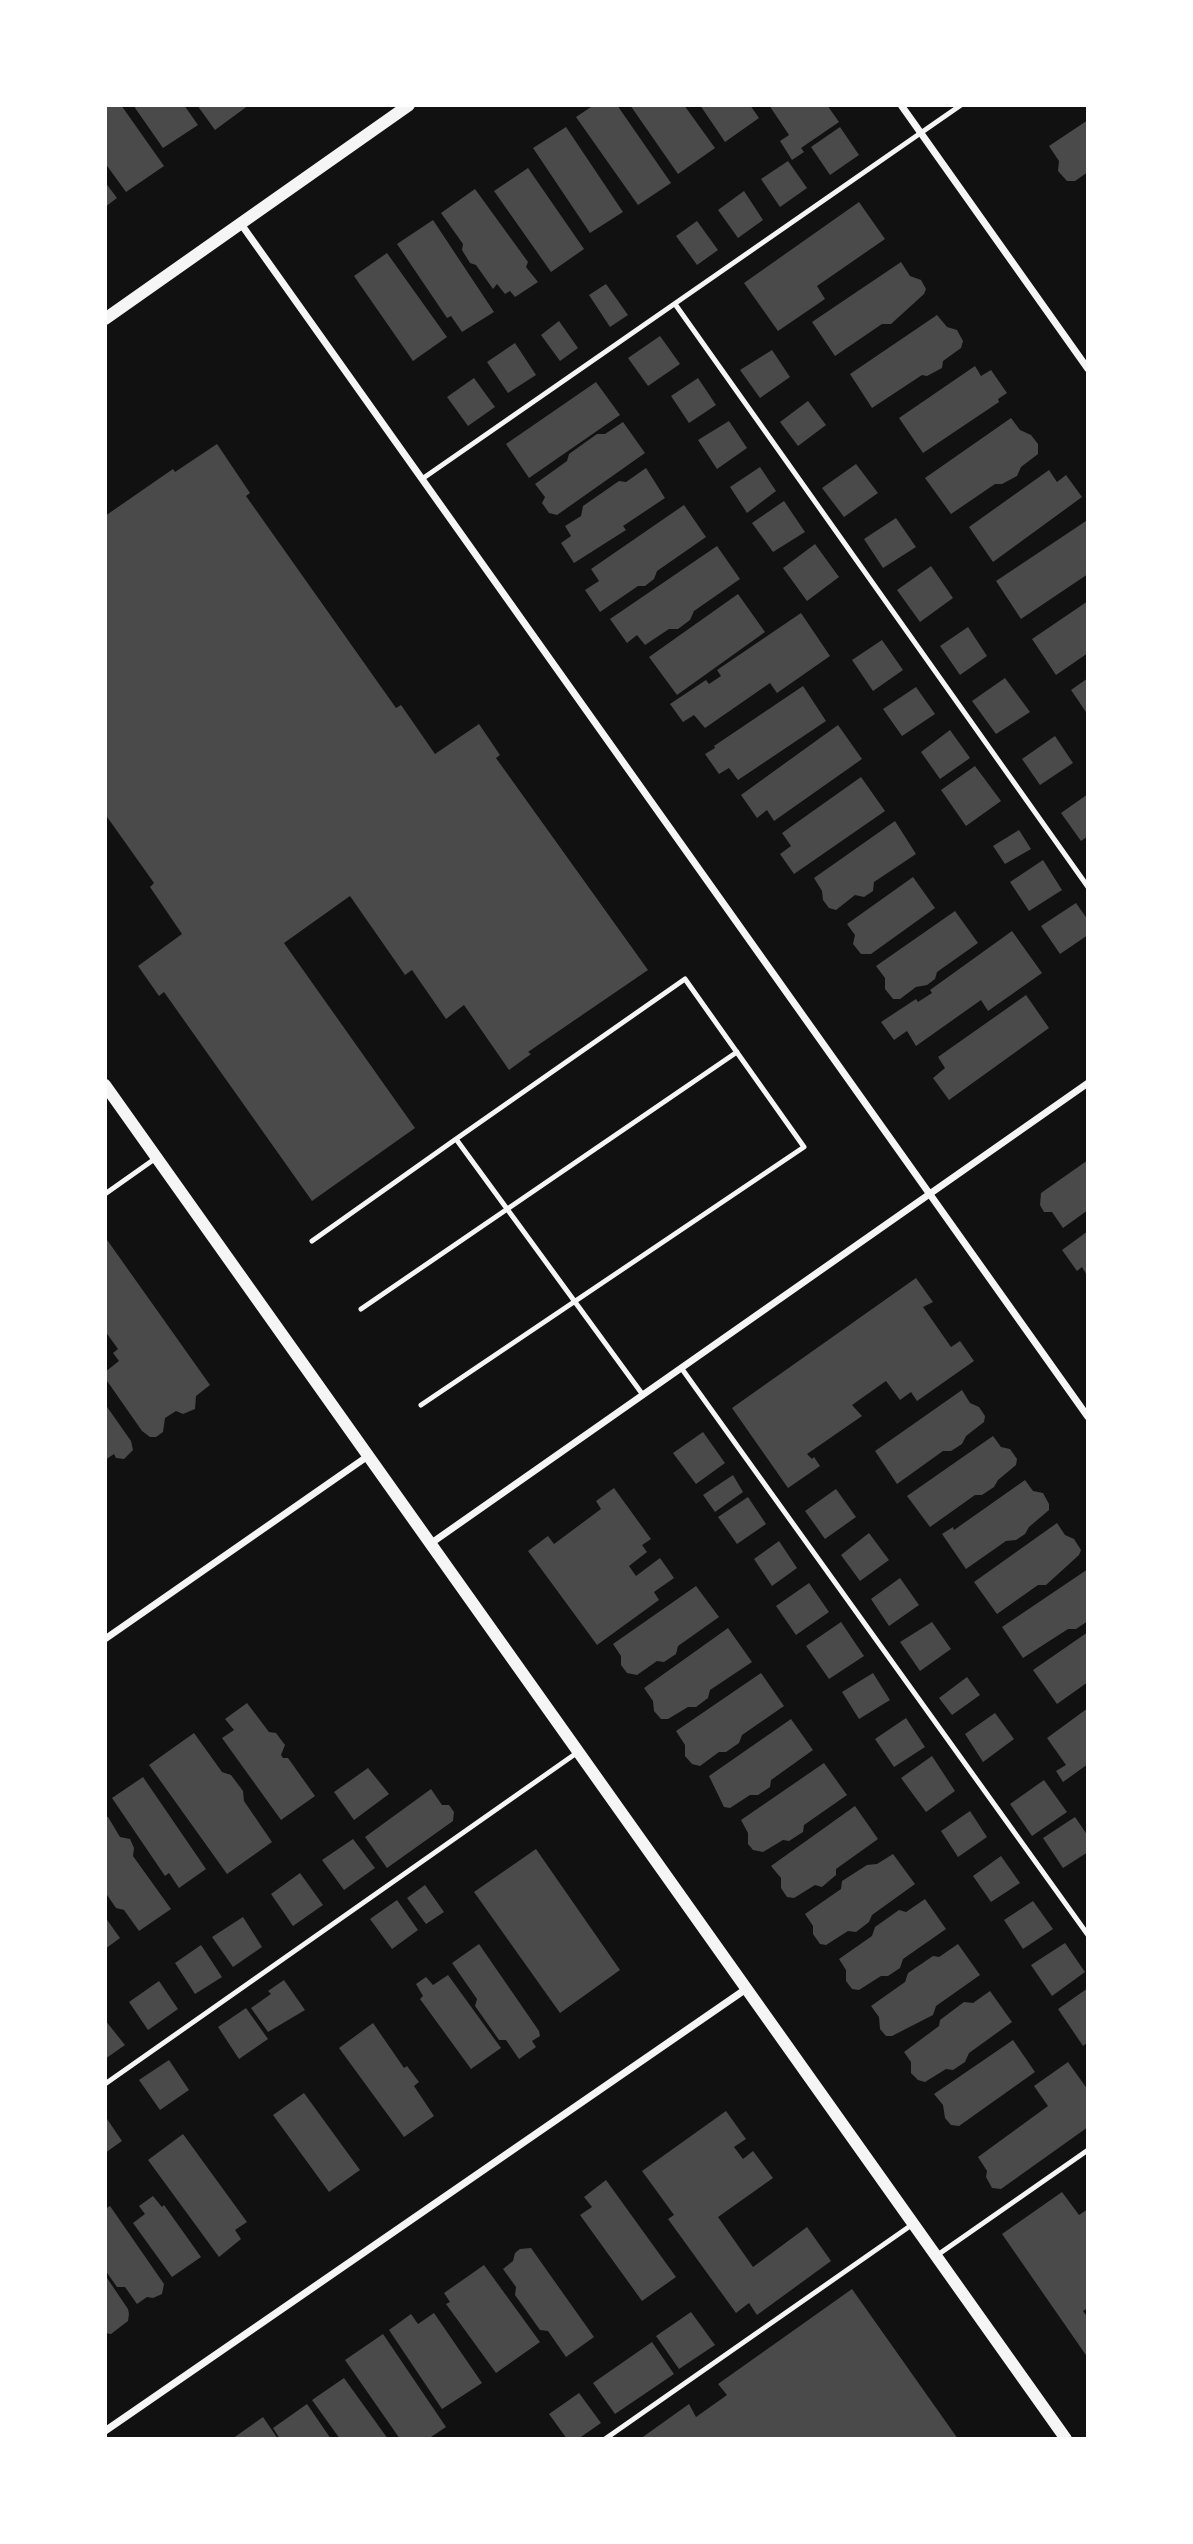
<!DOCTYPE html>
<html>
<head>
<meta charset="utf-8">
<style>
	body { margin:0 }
	#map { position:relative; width:1193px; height:2544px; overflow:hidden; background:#111; font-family:"Fira Sans Condensed",sans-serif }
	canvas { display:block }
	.frame { position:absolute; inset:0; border:107px solid #fff; pointer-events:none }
</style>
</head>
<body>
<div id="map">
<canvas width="1193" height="2544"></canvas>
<div class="frame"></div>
</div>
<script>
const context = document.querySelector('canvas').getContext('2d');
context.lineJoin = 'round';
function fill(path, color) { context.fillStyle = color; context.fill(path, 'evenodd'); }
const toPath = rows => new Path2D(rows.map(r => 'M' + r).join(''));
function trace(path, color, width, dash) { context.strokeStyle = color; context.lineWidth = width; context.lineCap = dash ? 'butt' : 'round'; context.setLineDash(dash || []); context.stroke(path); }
fill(toPath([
	[105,105,121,105,164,166,126,192,105,163],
	[133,105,184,105,198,125,163,148],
	[197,105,249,105,215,130],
	[594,105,617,105,671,183,638,205,576,117],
	[630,105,684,105,715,148,678,174],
	[700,105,750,105,759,118,725,142],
	[769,105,827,105,839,122,801,148,804,152,792,160,780,141,789,135],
	[1088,120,1088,172,1075,181,1067,181,1058,171,1059,161,1049,146],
	[566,127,623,212,590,233,533,148],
	[840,127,859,155,830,175,811,147],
	[788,161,807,188,780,207,761,179],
	[528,168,584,249,551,272,494,191],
	[105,182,117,198,105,207],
	[475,189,528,262,526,267,538,282,515,297,510,291,505,294,497,284,493,289,476,265,470,263,462,250,463,244,441,213],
	[744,191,763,220,738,238,718,210],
	[859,202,885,239,817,286,825,299,778,331,744,283],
	[433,220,494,312,462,332,451,316,447,318,397,244],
	[697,221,718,250,697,265,676,236],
	[387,253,447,337,413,361,354,276],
	[901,262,910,276,921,280,926,289,924,294,891,324,882,324,835,356,812,322],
	[606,284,628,315,610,327,589,295],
	[937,315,947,327,957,330,963,341,961,348,943,361,942,368,927,376,922,375,872,408,850,374],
	[559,321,578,348,560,361,541,335],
	[660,336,680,364,648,386,628,358],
	[515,343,536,375,508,393,487,362],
	[772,350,790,377,760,398,740,370],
	[975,366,981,376,991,370,1007,393,998,399,999,402,923,453,899,418],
	[474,378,495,407,468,426,447,397],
	[698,378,716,405,689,423,671,396],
	[596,382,620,415,529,478,506,444],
	[808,401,826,425,798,446,780,422],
	[1011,418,1020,430,1031,435,1038,444,1038,454,1021,467,1017,476,1002,484,995,484,951,514,925,478],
	[729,421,747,448,717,469,698,440],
	[623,422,645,453,557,515,549,513,542,503,545,497,535,484,567,461,569,454,597,434,605,434],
	[217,444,250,493,246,496,396,708,401,705,435,754,479,724,500,755,496,758,648,970,528,1052,531,1054,509,1070,464,1005,446,1019,412,970,405,975,350,896,284,943,415,1128,312,1201,164,992,159,996,138,966,182,934,150,887,154,883,105,814,105,516,173,469,175,472],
	[856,464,878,493,844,517,822,488],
	[760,467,776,491,747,513,730,487],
	[646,468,665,498,623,526,626,530,574,563,561,543,571,536,565,526,581,516,583,506,619,481,626,482],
	[1049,470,1057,482,1066,475,1082,497,993,562,969,527],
	[784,501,805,532,773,552,752,523],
	[684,505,706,537,657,571,654,579,645,586,638,586,600,612,585,590,599,581,591,569],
	[896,518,916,547,883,568,864,539],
	[1086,521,1088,523,1088,574,1021,619,996,581],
	[815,544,839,577,807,601,783,568],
	[717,546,740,579,694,611,690,620,678,629,669,629,645,645,637,635,627,643,610,619],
	[931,566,953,598,920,622,897,590],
	[738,594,765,632,677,695,649,657],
	[1088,601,1088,653,1056,675,1032,639],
	[801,613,830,656,777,693,770,683,705,728,694,715,683,722,670,704,706,680,709,684,721,676,717,670],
	[968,627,987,656,960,675,940,646],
	[882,640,903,670,873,691,852,660],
	[1005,678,1030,712,996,734,972,701],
	[1088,678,1088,715,1071,690],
	[803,686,826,721,738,780,729,768,719,774,705,754,715,748,714,746],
	[916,687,935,714,902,736,883,709],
	[838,725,862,759,774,821,767,810,757,818,741,795],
	[950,730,970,758,940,779,921,752],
	[1055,736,1073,763,1040,785,1022,759],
	[975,766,1001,801,966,826,941,790],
	[861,777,885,811,794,874,780,854,791,846,782,833],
	[1088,794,1088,836,1081,841,1061,813],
	[895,821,916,854,874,882,873,891,864,897,855,895,836,910,829,908,823,900,822,891,814,878],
	[1019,830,1031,849,1005,864,993,846],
	[1043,860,1062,890,1029,911,1010,882],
	[913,877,935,908,871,954,861,954,853,944,855,935,847,924],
	[1076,903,1088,920,1088,935,1060,954,1041,926],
	[955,911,978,943,937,972,935,979,927,985,916,987,900,999,893,999,885,989,885,978,876,966],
	[1012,931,1042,973,988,1011,981,1000,916,1046,907,1031,894,1040,881,1022,916,999,918,1002,932,993,930,990],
	[1026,995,1049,1028,949,1100,933,1078,945,1068,938,1057],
	[1088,1160,1088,1210,1063,1228,1052,1212,1044,1212,1040,1205,1041,1193],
	[1088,1231,1088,1277,1082,1267,1077,1271,1062,1250],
	[105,1237,210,1385,196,1396,195,1409,183,1414,176,1411,165,1418,163,1432,156,1437,150,1437,142,1431,105,1378,105,1372,119,1361,113,1353,118,1349,105,1331],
	[916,1278,933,1302,923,1307,951,1347,960,1341,974,1361,917,1401,911,1392,900,1400,886,1381,852,1405,862,1416,807,1454,812,1459,814,1457,820,1466,788,1488,732,1408],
	[962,1390,970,1403,979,1407,985,1416,984,1422,966,1436,962,1444,951,1451,943,1451,897,1484,875,1451],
	[105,1404,131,1441,133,1450,124,1459,116,1458,114,1454,105,1460],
	[703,1432,725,1463,696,1484,673,1453],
	[993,1436,1001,1447,1010,1449,1017,1459,1016,1465,998,1480,994,1487,982,1495,975,1495,930,1527,907,1496],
	[733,1475,743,1492,715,1512,703,1495],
	[1025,1480,1033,1491,1043,1493,1049,1504,1049,1510,1029,1527,1025,1534,1016,1540,1006,1541,966,1569,942,1534,953,1527,954,1530],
	[614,1488,651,1539,642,1545,647,1552,629,1566,636,1576,660,1558,674,1578,654,1592,659,1600,597,1645,528,1551,548,1536,554,1544,601,1509,596,1501],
	[836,1489,856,1517,825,1539,805,1511],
	[748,1497,766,1524,737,1544,718,1517],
	[1057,1523,1065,1535,1074,1539,1081,1550,1079,1555,1046,1585,1038,1585,997,1614,974,1582],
	[869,1533,889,1560,860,1581,841,1555],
	[779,1541,797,1568,772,1586,754,1559],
	[1088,1569,1088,1621,1076,1629,1068,1629,1023,1658,1002,1627],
	[900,1578,919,1605,889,1626,871,1599],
	[809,1583,829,1612,796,1635,776,1606],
	[696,1586,719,1617,678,1646,676,1654,664,1662,657,1661,637,1675,627,1673,621,1665,621,1656,613,1644],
	[841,1622,864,1656,829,1679,806,1646],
	[932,1622,951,1649,920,1671,900,1642],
	[728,1628,752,1662,710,1690,708,1698,696,1707,688,1707,668,1719,661,1719,654,1711,653,1701,644,1688],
	[1088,1632,1088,1682,1057,1704,1033,1670],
	[761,1673,784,1706,742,1735,739,1743,726,1752,719,1752,700,1766,692,1764,685,1756,685,1745,676,1731],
	[873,1673,890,1700,859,1719,842,1692],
	[967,1677,980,1695,952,1715,939,1698],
	[247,1703,269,1732,276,1733,285,1745,281,1755,283,1758,288,1758,315,1796,281,1820,222,1738,234,1730,225,1719],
	[1088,1708,1088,1764,1063,1782,1056,1771,1066,1765,1047,1738],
	[995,1713,1014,1739,983,1762,965,1734],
	[906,1718,925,1747,894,1767,875,1739],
	[791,1719,813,1750,771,1780,770,1787,758,1795,750,1795,730,1808,724,1807,709,1776],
	[194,1733,222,1772,231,1775,243,1791,244,1801,272,1842,227,1874,149,1765],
	[932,1756,955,1791,926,1812,901,1778],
	[824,1763,847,1795,804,1825,803,1832,789,1841,783,1840,763,1852,753,1850,748,1844,748,1833,741,1820],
	[368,1768,389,1794,354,1820,334,1792],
	[143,1777,206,1869,179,1888,169,1873,165,1876,112,1798],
	[1044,1780,1067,1812,1032,1836,1010,1804],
	[431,1789,442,1805,449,1805,454,1812,453,1821,387,1868,365,1837],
	[855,1806,878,1839,836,1869,836,1875,822,1887,815,1885,794,1898,787,1897,781,1888,781,1878,771,1866],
	[970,1811,987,1837,958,1857,941,1831],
	[105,1816,108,1817,120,1837,130,1839,134,1848,133,1856,171,1909,139,1931,124,1910,116,1908,105,1892],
	[1075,1817,1088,1836,1088,1852,1063,1868,1043,1838],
	[353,1839,375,1868,344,1890,322,1860],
	[536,1849,620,1970,560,2013,474,1892],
	[893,1854,915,1884,872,1915,869,1922,856,1932,848,1931,826,1945,820,1944,813,1934,813,1926,805,1914,841,1889,842,1881,867,1865,877,1864],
	[1001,1856,1020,1883,991,1902,973,1876],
	[300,1873,323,1905,293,1926,271,1894],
	[425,1885,444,1912,426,1924,407,1898],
	[925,1899,946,1929,903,1959,900,1968,888,1976,881,1976,859,1990,852,1989,846,1981,846,1970,839,1959,872,1936,875,1927,899,1910,906,1912],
	[397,1900,418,1930,392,1949,370,1919],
	[1033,1901,1053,1929,1023,1949,1004,1920],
	[105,1917,120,1938,105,1949],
	[243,1917,262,1947,233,1967,212,1937],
	[1065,1943,1085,1972,1052,1996,1031,1965],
	[479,1944,539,2031,540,2036,532,2041,536,2047,519,2059,506,2040,499,2040,475,2006,477,1999,452,1963],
	[958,1944,980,1975,936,2006,933,2015,892,2036,886,2036,880,2029,879,2017,871,2006,905,1982,908,1973,933,1956,939,1957],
	[201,1945,222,1977,195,1994,175,1963],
	[448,1975,501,2048,471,2069,420,1999,423,1996,416,1984,426,1977,433,1985],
	[284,1980,305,2010,268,2032,251,2008,271,1994,268,1991],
	[159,1981,178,2009,148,2030,129,2002],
	[1088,1988,1088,2042,1083,2046,1058,2009],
	[990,1991,1012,2022,969,2053,965,2062,953,2070,946,2069,925,2082,918,2080,911,2073,911,2062,904,2052,939,2026,940,2020,964,2002,973,2003],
	[246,2008,268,2039,239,2059,218,2027],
	[105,2020,125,2045,105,2059],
	[373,2023,404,2068,407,2066,419,2082,414,2086,434,2116,404,2137,339,2048],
	[1013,2040,1035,2072,959,2126,951,2125,945,2118,943,2105,934,2094],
	[169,2060,189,2090,160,2110,139,2080],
	[1068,2062,1088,2090,1088,2127,1001,2189,992,2188,986,2177,987,2171,978,2157,1048,2106,1034,2086],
	[304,2093,360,2170,329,2192,273,2115],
	[726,2111,746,2139,734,2147,743,2159,753,2151,773,2178,718,2217,753,2267,807,2227,831,2261,757,2315,749,2303,736,2313,668,2219,674,2215,642,2171],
	[105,2116,122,2141,105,2153],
	[183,2134,247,2222,235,2230,241,2239,219,2257,148,2160],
	[606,2180,676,2277,642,2301,580,2215,592,2207,584,2197],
	[1062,2192,1079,2215,1088,2209,1088,2308,1083,2311,1088,2318,1088,2358,1002,2234],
	[153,2196,162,2207,164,2205,201,2257,172,2277,133,2223,145,2214,139,2206],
	[110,2206,164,2284,162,2294,153,2298,147,2297,137,2304,125,2287,117,2287,105,2270,105,2209],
	[531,2248,594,2337,566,2357,548,2331,540,2330,515,2295,516,2287,503,2269,513,2261,515,2253,520,2249],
	[484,2265,540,2342,496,2373,446,2304,450,2302,444,2293],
	[105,2275,128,2309,129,2314,128,2321,111,2334,105,2333],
	[852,2289,958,2439,640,2439,689,2404,696,2417,727,2395,718,2384],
	[691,2312,715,2345,679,2369,656,2336],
	[434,2313,482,2383,442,2409,389,2330,411,2314,418,2324],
	[383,2334,446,2427,428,2439,400,2439,345,2360],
	[652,2342,674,2374,615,2414,593,2383],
	[344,2378,388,2439,340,2439,312,2400],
	[579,2393,601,2423,578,2439,567,2439,549,2414],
	[307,2404,331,2439,280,2439,273,2428],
	[263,2417,278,2439,232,2439]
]), '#4a4a4a');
trace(toPath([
	[675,304,1088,887],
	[422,479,961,105],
	[105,1194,156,1158],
	[312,1241,456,1139,643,1395],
	[361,1309,737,1052],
	[682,1369,1088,1935],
	[421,1405,804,1147,685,979,456,1139],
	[105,2084,578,1752],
	[936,2256,1088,2150],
	[605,2439,913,2224]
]), '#f5f5f5', 5);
trace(toPath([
	[901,105,1088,369],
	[241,224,1088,1417],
	[430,1544,1088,1083],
	[105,1639,368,1456],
	[105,2431,746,1989]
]), '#f5f5f5', 7);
trace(toPath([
	[105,319,409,105],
	[105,1085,1066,2439]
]), '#f5f5f5', 12);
</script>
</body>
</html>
